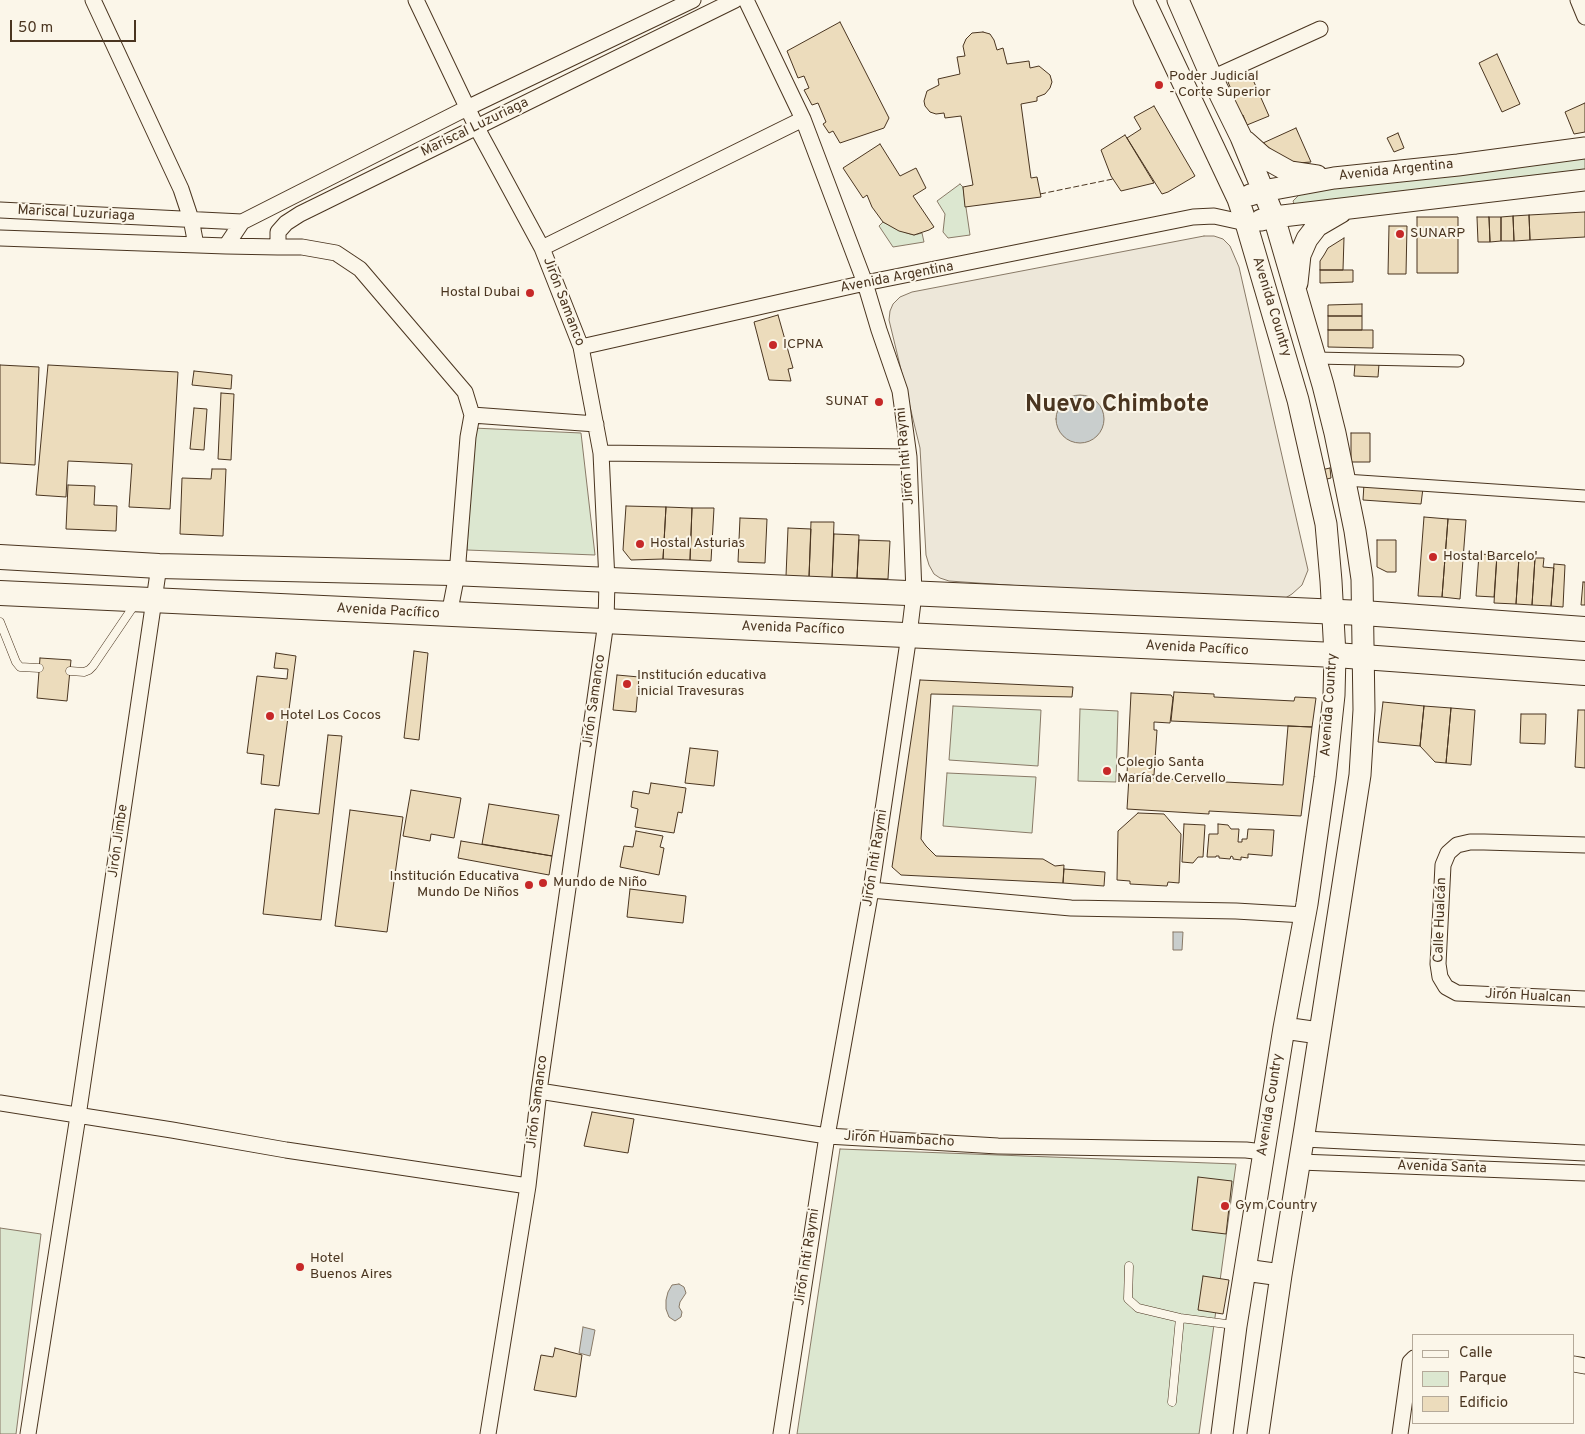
<!DOCTYPE html>
<html>
<head>
<meta charset="utf-8">
<style>
	body { margin:0 }
	#map { position:relative; width:1585px; height:1434px; overflow:hidden; background:#fbf6e9; font-family:Overpass,sans-serif }
	canvas { display:block }
	.legend { position:absolute; left:1412px; top:1334px; width:162px; height:90px; box-sizing:border-box; background:#fbf6e9; border:1px solid #b4a999; margin:0; padding:6px 9px; list-style:none; font-size:15px; color:#4a3520 }
	.legend li { display:flex; align-items:center; gap:10px; height:25px }
	.legend b { width:25px; border:1px solid #b4a999 }
	.scale { position:absolute; left:10px; top:20px; width:126px; height:22px; box-sizing:border-box; border:2px solid #4a3520; border-top:0; padding-left:6px; font-size:15px; line-height:18px; white-space:nowrap; color:#4a3520; -webkit-text-stroke:4px #fbf6e9; paint-order:stroke }
</style>
</head>
<body>
<div id="map">
<canvas width="1585" height="1434"></canvas>
<ul class="legend">
<li><b style="height:6px;background:#fbf6e9"></b>Calle</li>
<li><b style="height:14px;background:#dce7d0"></b>Parque</li>
<li><b style="height:14px;background:#ecdcbc"></b>Edificio</li>
</ul>
<div class="scale">50 m</div>
</div>
<script>
const context = document.querySelector('canvas').getContext('2d');
context.lineJoin = 'round';
function fill(path, color) { context.fillStyle = color; context.fill(path, 'evenodd'); }
const toPath = rows => new Path2D(rows.map(r => 'M' + r).join(''));
function trace(path, color, width, dash) { context.strokeStyle = color; context.lineWidth = width; context.lineCap = dash ? 'butt' : 'round'; context.setLineDash(dash || []); context.stroke(path); }
function write(font, color, halo, rows, align = 'center') {
  context.font = font + ' Overpass,sans-serif'; context.lineWidth = 4; context.setLineDash([]); context.textBaseline = 'middle'; context.strokeStyle = halo; context.fillStyle = color; for (const [text, x, y, turn = 0] of rows) {
    context.save(); context.translate(x, y); context.rotate((+turn || 0) * Math.PI / 180); context.textAlign = isNaN(turn) ? turn : align; if (halo) context.strokeText(text, 0, 0); context.fillText(text, 0, 0); context.restore();
  }
}
const green = toPath([
	[1585,157,1585,176,1298,214,1293,201,1302,192,1585,157],
	[960,184,963,187,970,235,948,238,943,232,945,214,937,201,960,184],
	[883,222,907,233,914,235,922,233,924,242,893,247,879,226,883,222],
	[473,428,581,433,595,555,467,550,473,428],
	[953,706,1041,710,1038,766,949,760,953,706],
	[1080,709,1118,711,1116,782,1078,781,1080,709],
	[947,773,1036,777,1032,833,943,826,947,773],
	[840,1149,1236,1164,1199,1434,797,1434,840,1149],
	[0,1228,41,1234,16,1434,0,1434,0,1228]
]);
fill(green, '#dce7d0');
trace(green, '#887966', 1);
const parking = toPath([
	[1204,236,1214,236,1223,239,1230,246,1239,267,1308,570,1302,585,1292,594,1282,600,1269,603,949,581,940,578,934,574,929,565,926,555,920,448,889,320,890,311,893,304,900,297,912,292,1204,236]
]);
fill(parking, '#ede7d9');
trace(parking, '#887966', 1);
const water = toPath([
	'1056 419a24 24 0 1 1 48 0a24 24 0 1 1-48 0Z',
	[1173,932,1183,932,1182,950,1173,950,1173,932],
	[679,1284,684,1287,686,1293,680,1302,679,1307,682,1312,681,1317,675,1321,669,1317,666,1309,666,1300,668,1292,672,1285,679,1284],
	[583,1327,595,1330,590,1356,579,1353,583,1327]
]);
fill(water, '#c9cecd');
trace(water, '#887966', 1);
const building = toPath([
	[840,22,889,118,884,128,840,143,833,131,829,133,823,124,826,122,818,103,812,105,804,90,809,88,804,76,798,78,787,51,840,22],
	[983,32,990,34,994,40,997,50,1003,48,1007,64,1029,61,1030,68,1039,66,1050,75,1052,82,1050,88,1045,94,1037,97,1037,101,1021,104,1031,178,1037,177,1041,197,965,207,963,187,973,185,961,116,945,118,944,113,936,114,930,112,925,106,924,101,927,91,939,85,938,79,960,74,957,57,965,56,963,46,966,39,972,33,983,32],
	[1497,54,1520,104,1502,112,1479,63,1497,54],
	[1250,73,1269,116,1247,125,1243,115,1239,117,1227,90,1231,89,1228,82,1250,73],
	[1585,103,1585,132,1574,134,1565,112,1585,103],
	[1154,106,1195,176,1168,192,1162,194,1127,138,1141,129,1134,117,1154,106],
	[1296,128,1311,162,1298,163,1283,159,1263,143,1296,128],
	[1398,133,1404,148,1394,152,1387,138,1398,133],
	[1125,135,1154,183,1121,191,1111,176,1101,150,1125,135],
	[880,144,900,176,916,168,926,188,913,196,934,227,929,230,914,235,899,231,883,222,872,207,867,195,863,198,843,168,880,144],
	[1585,212,1585,237,1530,240,1529,215,1585,212],
	[1529,215,1530,240,1514,241,1513,216,1529,215],
	[1513,216,1514,241,1501,241,1501,217,1513,216],
	[1417,217,1458,217,1458,273,1417,273,1417,217],
	[1477,217,1489,217,1490,242,1478,242,1477,217],
	[1489,217,1501,217,1501,241,1490,242,1489,217],
	[1389,226,1407,226,1406,274,1388,274,1389,226],
	[1344,238,1343,270,1320,270,1320,261,1324,255,1328,248,1344,238],
	[1320,270,1353,270,1353,282,1320,283,1320,270],
	[1362,304,1362,316,1328,316,1328,305,1362,304],
	[778,315,793,368,788,369,791,381,769,380,754,322,778,315],
	[1328,316,1362,316,1362,330,1328,330,1328,316],
	[1328,330,1373,330,1373,348,1328,347,1328,330],
	[1355,364,1379,364,1378,377,1354,376,1355,364],
	[0,365,39,367,35,465,0,463,0,365],
	[48,365,178,372,170,509,129,507,132,464,68,461,66,497,36,495,48,365],
	[194,371,232,375,231,389,192,385,194,371],
	[221,393,234,394,231,460,218,459,221,393],
	[194,408,207,409,204,450,190,449,194,408],
	[1351,433,1370,433,1370,462,1351,462,1351,433],
	[1330,468,1331,478,1323,480,1321,470,1330,468],
	[212,469,226,469,223,536,180,534,182,478,211,479,212,469],
	[1364,484,1423,488,1421,504,1363,500,1364,484],
	[68,485,95,486,94,505,117,506,116,531,66,529,68,485],
	[626,506,666,507,663,559,631,560,623,550,626,506],
	[666,507,692,508,690,560,663,559,666,507],
	[692,508,714,508,711,561,690,560,692,508],
	[1424,517,1448,519,1442,597,1418,596,1424,517],
	[740,518,767,519,765,563,738,562,740,518],
	[1448,519,1466,520,1460,599,1442,597,1448,519],
	[811,522,834,522,832,578,809,577,811,522],
	[788,528,811,529,809,577,786,576,788,528],
	[834,534,859,535,857,578,832,578,834,534],
	[859,540,890,541,888,579,857,578,859,540],
	[1377,540,1396,540,1396,572,1387,572,1377,567,1377,540],
	[1479,554,1497,555,1494,597,1476,596,1479,554],
	[1497,555,1519,557,1516,604,1494,603,1497,555],
	[1519,557,1535,558,1532,605,1516,604,1519,557],
	[1535,558,1544,558,1543,567,1554,568,1551,606,1532,605,1535,558],
	[1554,564,1565,565,1563,607,1551,606,1554,564],
	[1583,582,1585,582,1585,605,1581,605,1583,582],
	[414,651,428,653,419,740,404,738,414,651],
	[276,653,296,656,279,786,261,784,264,755,247,753,257,676,287,679,288,669,274,668,276,653],
	[40,658,71,660,67,701,37,698,40,658],
	[617,675,639,677,636,712,613,710,617,675],
	[920,680,1073,687,1072,697,931,694,921,839,926,846,936,856,1043,859,1055,866,1064,865,1063,883,901,875,892,867,920,680],
	[1174,692,1214,694,1214,697,1294,701,1295,697,1316,698,1312,727,1171,721,1174,692],
	[1131,693,1171,695,1173,698,1170,723,1154,722,1154,730,1157,730,1154,775,1127,774,1131,693],
	[1383,702,1424,706,1420,746,1378,742,1383,702],
	[1424,706,1451,708,1446,763,1435,762,1420,746,1424,706],
	[1451,708,1475,710,1471,765,1446,763,1451,708],
	[1578,710,1585,710,1585,768,1575,767,1578,710],
	[1521,714,1546,714,1545,744,1520,743,1521,714],
	[1288,726,1312,727,1301,816,1209,811,1209,814,1127,809,1129,777,1283,785,1288,726],
	[328,735,342,736,321,920,263,914,275,809,319,814,328,735],
	[690,748,718,751,714,786,685,783,690,748],
	[651,783,686,788,682,813,678,812,674,833,635,827,638,809,631,807,633,791,649,794,651,783],
	[411,790,461,798,454,838,431,834,430,841,403,836,411,790],
	[489,804,559,815,552,856,482,844,489,804],
	[350,810,403,817,387,932,335,926,350,810],
	[1138,813,1164,814,1181,834,1179,883,1168,882,1167,886,1130,884,1130,881,1117,880,1118,831,1138,813],
	[1184,824,1205,825,1203,857,1198,857,1193,863,1182,862,1184,824],
	[1218,824,1228,825,1231,829,1239,829,1238,842,1242,842,1242,839,1247,839,1248,829,1274,830,1272,856,1248,854,1248,858,1241,857,1241,860,1233,859,1233,857,1231,856,1230,859,1219,858,1219,856,1216,856,1216,857,1207,857,1209,834,1218,834,1218,824],
	[636,831,663,836,660,847,664,848,659,875,620,867,624,846,633,847,636,831],
	[461,841,552,856,549,875,458,858,461,841],
	[1064,869,1105,872,1104,886,1063,883,1064,869],
	[630,889,686,896,683,923,627,917,630,889],
	[592,1112,634,1119,628,1153,584,1146,592,1112],
	[1198,1177,1232,1181,1226,1234,1192,1230,1198,1177],
	[1203,1276,1229,1280,1223,1314,1198,1310,1203,1276],
	[555,1348,582,1355,576,1397,534,1390,541,1355,553,1357,555,1348]
]);
fill(building, '#ecdcbc');
trace(building, '#4a3520', 1);
const service = toPath([
	[0,622,16,662,20,667,39,668],
	[70,671,84,672,89,670,93,666,135,604],
	[1129,1266,1128,1299,1138,1308,1180,1318,1234,1325],
	[1172,1402,1180,1318]
]);
const pedestrian = toPath([
	[1315,358,1458,361],
	[1345,480,1585,496]
]);
const minor = toPath([
	[93,0,181,189,191,219,196,245],
	[416,0,477,128,542,248,581,347,601,453,607,581,606,622,539,1091,528,1186,488,1434],
	[746,0,803,119,865,283,879,330,900,391,909,457,914,594,909,635,871,890,827,1136,781,1434],
	[1578,0,1585,17],
	[1212,78,1320,29],
	[0,210,242,222],
	[0,238,226,246,278,247,278,232,286,223,300,214,735,0],
	[226,246,242,222,467,108,693,0],
	[278,247,302,247,336,253,360,269,465,392,472,415,468,437,457,574,449,615],
	[542,248,803,119],
	[581,347,865,283,1193,217,1214,216,1246,223],
	[472,415,596,424],
	[601,453,909,457],
	[1585,845,1484,842,1470,842,1457,845,1448,853,1443,865,1438,964,1440,977,1446,987,1457,993,1585,999],
	[871,890,1071,908,1236,911,1304,915],
	[539,1091,827,1136,998,1146,1246,1150,1263,1152],
	[0,1103,172,1130,286,1150,528,1186],
	[1304,1139,1585,1153],
	[1300,1162,1585,1173],
	[1574,1364,1585,1366],
	[28,1434,78,1116,159,566],
	[1400,1434,1410,1362,1414,1358]
]);
const secondary = toPath([
	[1144,0,1238,199,1246,223,1298,400,1326,524,1331,581,1335,655,1334,695,1325,778,1307,904,1284,1028,1236,1326,1222,1434],
	[1178,0,1212,78,1241,137,1274,217,1323,385,1335,433,1355,531,1362,579,1364,710,1360,775,1305,1128,1281,1275,1258,1434],
	[1245,141,1263,157,1290,172,1317,176],
	[1250,195,1263,191,1334,178,1458,165,1585,148],
	[1261,220,1274,217,1585,180],
	[1297,283,1300,255,1307,239,1317,226,1341,212],
	[1284,1028,1319,1033],
	[1245,1270,1281,1275]
]);
const primary = toPath([
	[0,557,159,566,451,573,1363,613,1585,629],
	[0,593,1335,655,1585,673]
]);
trace(service, '#4a3520', 9);
trace(pedestrian, '#4a3520', 13);
trace(minor, '#4a3520', 17);
trace(secondary, '#4a3520', 23);
trace(primary, '#4a3520', 26);
trace(service, '#fbf6e9', 8);
trace(pedestrian, '#fbf6e9', 11);
trace(minor, '#fbf6e9', 15);
trace(secondary, '#fbf6e9', 21);
trace(primary, '#fbf6e9', 24);
trace(toPath([
	[1040,194,1113,179]
]), '#4a3520', 1, [6, 2.5]);
for (const [x, y, r, color] of [
	[1159,85,5,"#c62828"],
	[1400,234,5,"#c62828"],
	[530,293,5,"#c62828"],
	[773,345,5,"#c62828"],
	[879,402,5,"#c62828"],
	[640,544,5,"#c62828"],
	[1433,557,5,"#c62828"],
	[627,684,5,"#c62828"],
	[270,716,5,"#c62828"],
	[1107,771,5,"#c62828"],
	[543,883,5,"#c62828"],
	[529,885,5,"#c62828"],
	[1225,1206,5,"#c62828"],
	[300,1267,5,"#c62828"]
]) { const dot = new Path2D(); dot.arc(x, y, r, 0, 2 * Math.PI); context.fillStyle = color; context.fill(dot); trace(dot, '#fbf6e9', 2); }
write('14px', '#4a3520', '#fbf6e9', [
	["Poder Judicial",1169,77],
	["- Corte Superior",1169,93],
	["SUNARP",1410,234],
	["Hostal Dubai",520,293,"right"],
	["ICPNA",783,345],
	["SUNAT",869,402,"right"],
	["Hostal Asturias",650,544],
	["Hostal Barcelo'",1443,557],
	["Institución educativa",637,676],
	["inicial Travesuras",637,692],
	["Hotel Los Cocos",280,716],
	["Colegio Santa",1117,763],
	["María de Cervello",1117,779],
	["Institución Educativa",519,877,"right"],
	["Mundo De Niños",519,893,"right"],
	["Mundo de Niño",553,883],
	["Gym Country",1235,1206],
	["Hotel",310,1259],
	["Buenos Aires",310,1275]
], 'left');
write('14px', '#4a3520', '#fbf6e9', [
	["Mariscal Luzuriaga",475,128,-26],
	["Avenida Argentina",1396,171,-6],
	["Mariscal Luzuriaga",76,214,3],
	["Avenida Argentina",897,278,-11],
	["Jirón Samanco",563,302,69],
	["Avenida Country",1271,307,73],
	["Jirón Inti Raymi",906,456,-95],
	["Avenida Pacífico",388,612,3],
	["Avenida Pacífico",793,629,2],
	["Avenida Pacífico",1197,649,3],
	["Jirón Samanco",595,701,-82],
	["Avenida Country",1330,705,-86],
	["Jirón Jimbe",119,841,-82],
	["Jirón Inti Raymi",876,858,-81],
	["Calle Hualcán",1441,920,-88],
	["Jirón Hualcan",1528,997,3],
	["Jirón Samanco",538,1102,-83],
	["Avenida Country",1271,1105,-81],
	["Jirón Huambacho",899,1140,3],
	["Avenida Santa",1442,1168,2],
	["Jirón Inti Raymi",808,1257,-81]
]);
write('bold 24px', '#4a3520', '#fbf6e9', [
	["Nuevo Chimbote",1117,406]
]);
</script>
</body>
</html>
